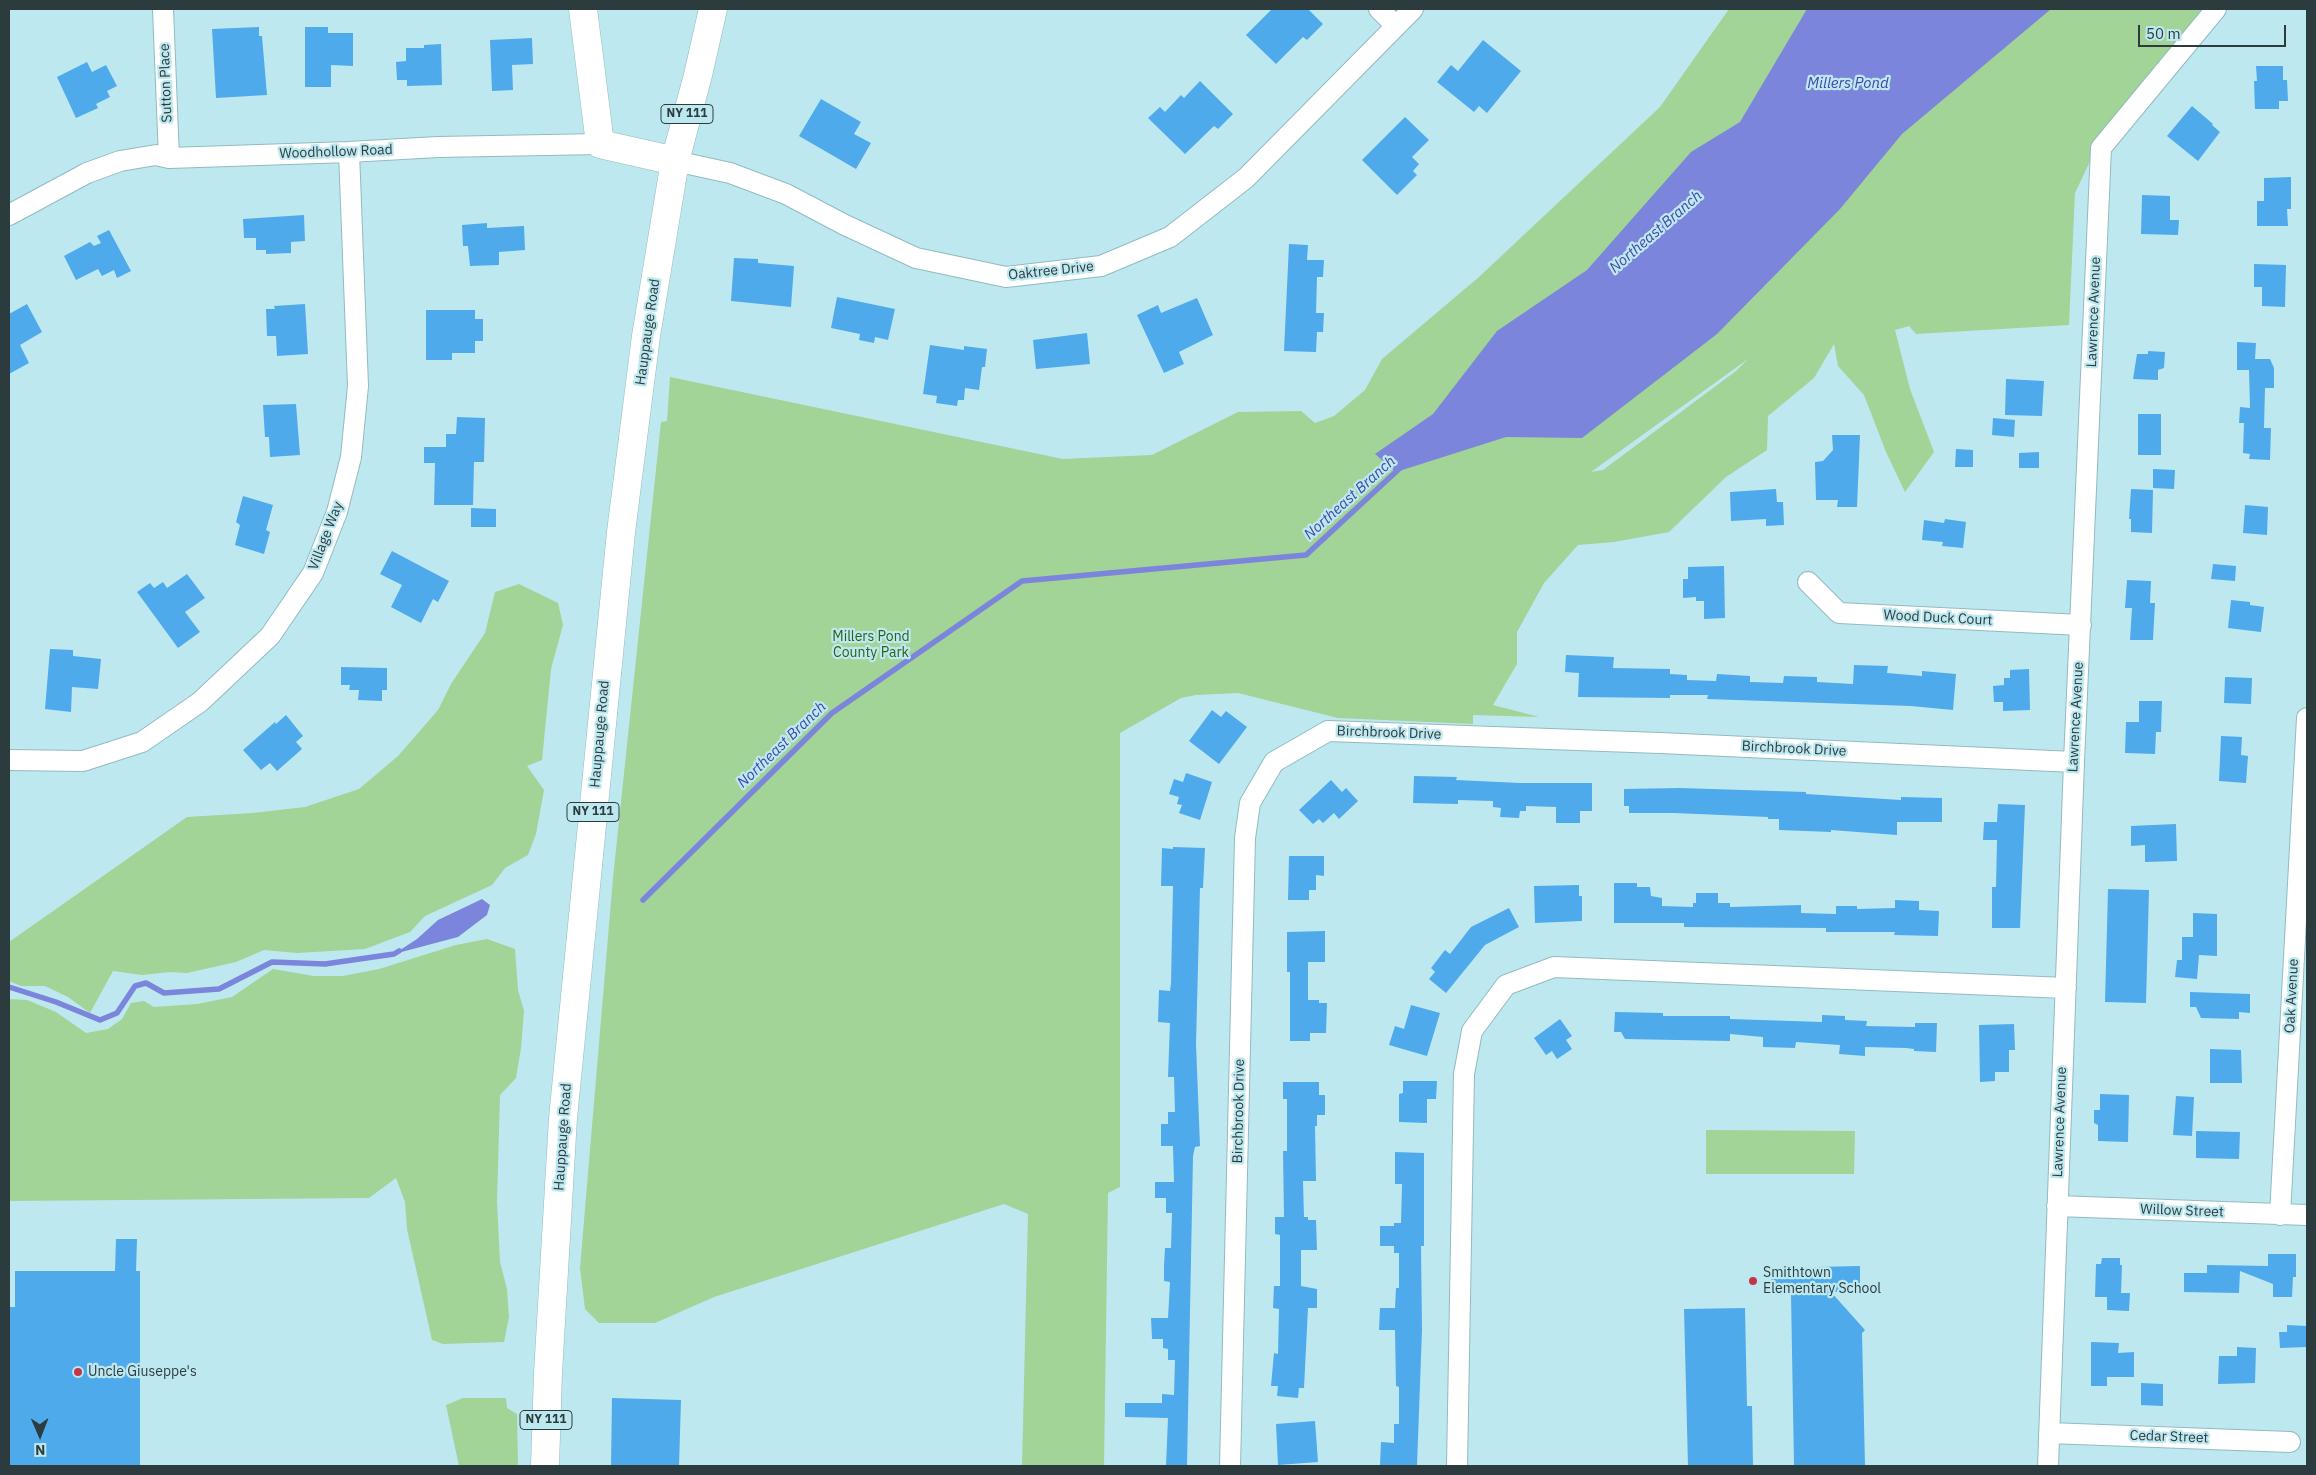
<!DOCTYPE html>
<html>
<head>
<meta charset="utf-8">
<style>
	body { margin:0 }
	#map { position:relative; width:2316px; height:1475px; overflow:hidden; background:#bee8ef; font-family:"IBM Plex Sans",sans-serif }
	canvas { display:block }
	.frame { position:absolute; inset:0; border:10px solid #2b3b3e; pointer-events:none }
	.north { position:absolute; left:15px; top:1410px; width:50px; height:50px; -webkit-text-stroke:4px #bee8ef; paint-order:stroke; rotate:179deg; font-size:14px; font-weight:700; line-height:20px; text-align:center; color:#2b3b3e }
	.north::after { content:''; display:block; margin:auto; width:18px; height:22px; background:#2b3b3e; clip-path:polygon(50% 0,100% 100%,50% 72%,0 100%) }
	.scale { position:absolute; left:2138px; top:25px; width:148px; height:22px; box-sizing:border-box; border:2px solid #2b3b3e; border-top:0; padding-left:6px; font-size:15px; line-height:18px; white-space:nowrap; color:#2b3b3e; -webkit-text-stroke:4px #bee8ef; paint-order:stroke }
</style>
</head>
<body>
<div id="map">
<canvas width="2316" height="1475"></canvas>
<div class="frame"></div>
<div class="north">N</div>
<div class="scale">50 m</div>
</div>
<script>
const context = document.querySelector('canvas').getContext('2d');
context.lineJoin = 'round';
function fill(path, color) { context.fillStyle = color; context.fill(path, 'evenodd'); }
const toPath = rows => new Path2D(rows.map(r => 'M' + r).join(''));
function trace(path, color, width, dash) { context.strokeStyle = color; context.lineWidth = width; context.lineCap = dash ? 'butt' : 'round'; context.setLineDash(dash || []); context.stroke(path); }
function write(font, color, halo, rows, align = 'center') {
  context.font = font + ' "IBM Plex Sans",sans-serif'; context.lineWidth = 4.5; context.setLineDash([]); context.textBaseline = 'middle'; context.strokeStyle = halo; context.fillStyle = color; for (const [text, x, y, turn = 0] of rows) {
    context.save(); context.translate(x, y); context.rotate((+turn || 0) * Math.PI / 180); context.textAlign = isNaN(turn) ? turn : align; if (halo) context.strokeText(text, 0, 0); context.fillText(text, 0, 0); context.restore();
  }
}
fill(toPath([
	[1729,9,2205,9,2102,136,2075,193,2069,325,1916,334,1909,326,1895,330,1910,389,1934,452,1905,492,1886,452,1864,395,1838,366,1834,344,1814,378,1768,416,1767,450,1726,477,1669,532,1614,542,1578,545,1544,583,1517,632,1517,664,1493,705,1539,717,1473,715,1473,724,1338,718,1238,693,1196,695,1181,698,1120,733,1120,1187,1108,1193,1104,1466,1022,1466,1028,1214,1004,1204,714,1297,655,1323,599,1323,585,1309,580,1268,613,878,661,422,667,421,670,377,1063,459,1152,455,1238,412,1301,411,1315,423,1334,416,1365,390,1382,359,1479,277,1660,107],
	[1748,359,1736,371,1603,470,1591,472],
	[519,584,558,603,563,625,551,669,542,760,527,766,544,790,536,834,528,855,505,868,492,885,425,916,410,932,365,949,297,953,264,950,236,962,187,973,170,972,142,975,113,971,90,1013,68,997,45,986,21,986,9,981,9,942,187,817,253,813,305,807,359,789,398,756,438,710,451,684,485,633,495,592],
	[487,939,515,949,518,990,524,1011,521,1048,516,1078,500,1095,497,1201,500,1262,507,1289,509,1317,504,1342,443,1344,432,1340,407,1229,405,1202,396,1178,369,1198,9,1201,9,999,27,1000,56,1012,86,1033,108,1029,122,1019,131,1003,144,1001,154,1007,197,1004,232,997,273,969,314,976,343,976,379,969,456,945],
	[1706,1130,1855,1131,1854,1174,1706,1174],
	[463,1398,506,1398,507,1408,517,1414,518,1466,459,1466,446,1405]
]), '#a2d397');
fill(toPath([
	[1807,9,2051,9,1902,134,1840,209,1717,334,1582,438,1506,437,1396,472,1375,454,1433,414,1497,331,1587,270,1691,152,1740,122],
	[482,899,490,905,487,915,458,937,394,954,417,939,438,920]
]), '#7a85db');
trace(toPath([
	[643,900,832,713,1022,581,1306,555,1400,468],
	[9,987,56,1002,100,1020,117,1013,135,986,146,983,164,993,219,989,272,962,325,964,394,954,399,951]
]), '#7a85db', 5.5);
fill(toPath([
	[1272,9,1308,9,1323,24,1307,40,1303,37,1276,64,1246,35],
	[259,27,259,36,262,36,267,95,216,98,212,29],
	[305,27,328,27,328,33,353,33,353,66,331,65,331,87,305,87],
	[532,38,533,64,512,65,513,90,492,91,490,40],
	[1483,40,1521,71,1487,113,1479,106,1474,112,1437,82,1451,65,1458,71],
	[441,44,442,85,407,86,407,80,397,80,396,62,406,61,406,48,424,48,424,45],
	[87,62,92,72,106,65,117,86,107,91,110,97,96,104,98,108,76,118,57,77],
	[2256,66,2283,66,2283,80,2287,80,2288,101,2279,101,2279,109,2255,109,2254,81,2257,81],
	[1200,81,1233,114,1218,129,1214,126,1185,154,1148,118,1160,107,1165,112,1181,95,1184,98],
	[821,99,861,122,854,134,871,143,856,169,799,136],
	[2192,106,2213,124,2212,125,2220,132,2198,161,2167,136],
	[1405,117,1429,140,1412,157,1419,164,1413,171,1417,175,1397,195,1362,160],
	[2291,177,2291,209,2287,209,2288,226,2257,226,2257,201,2264,201,2264,178],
	[2142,195,2170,196,2170,220,2179,220,2178,235,2141,234],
	[304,215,305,241,291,242,291,253,266,254,266,250,256,250,256,238,244,238,243,219],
	[487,223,487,228,524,226,525,250,499,252,499,265,470,266,468,246,463,246,462,225],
	[109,230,131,271,117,278,114,270,102,276,98,269,76,280,64,256,90,242,94,246,101,243,97,236],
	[1289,244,1308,245,1307,260,1324,260,1323,277,1317,277,1316,313,1324,313,1323,332,1317,332,1316,352,1284,351],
	[734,258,758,259,758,263,794,266,791,307,731,301],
	[2254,264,2286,265,2285,307,2262,306,2262,287,2254,287],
	[837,297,895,309,888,340,875,337,874,343,859,340,860,334,831,328],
	[1197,298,1213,335,1179,352,1184,364,1164,373,1137,315,1158,305,1161,313],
	[27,304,42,332,20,345,29,363,9,374,9,314],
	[305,304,308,354,277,356,276,336,267,336,266,309,275,309,274,306],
	[426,310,475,310,475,319,483,319,483,341,475,341,475,353,452,353,452,360,426,360],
	[1087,333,1090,364,1036,369,1033,340],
	[2237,342,2256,343,2255,359,2270,359,2274,368,2274,388,2265,388,2264,428,2271,428,2270,460,2249,459,2250,454,2243,453,2244,423,2239,423,2240,407,2250,408,2249,370,2237,370],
	[930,345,964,350,964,346,987,349,985,367,982,367,979,390,965,388,964,400,958,400,957,406,936,403,937,396,923,394],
	[2148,351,2165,352,2164,368,2158,370,2158,380,2133,379,2137,354,2148,354],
	[2006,379,2044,381,2042,416,2005,415],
	[296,404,300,455,270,457,269,437,265,437,263,405],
	[2138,414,2161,414,2161,455,2138,455],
	[457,417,485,418,484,462,474,462,473,505,434,505,435,463,424,463,424,447,446,447,446,434,456,434],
	[1993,418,2015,420,2014,437,1992,435],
	[1832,435,1860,435,1857,507,1837,507,1838,500,1816,500,1815,462,1823,461,1833,450],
	[1956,449,1973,450,1973,467,1955,467],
	[2039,452,2039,468,2019,468,2019,453],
	[2153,469,2175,470,2174,489,2153,488],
	[1776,489,1777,502,1783,502,1784,525,1766,526,1766,519,1731,521,1730,492],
	[2131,489,2153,490,2152,533,2131,532,2131,519,2129,519],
	[243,496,273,505,266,530,270,532,264,554,235,545,240,525,236,522],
	[2245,505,2268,507,2267,535,2243,533],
	[471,508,496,509,496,527,471,527],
	[1945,519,1966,522,1963,548,1942,546,1943,542,1922,540,1924,520,1944,523],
	[392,551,449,581,438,602,433,599,421,623,391,607,402,585,380,574],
	[2213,564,2236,566,2235,581,2211,579],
	[1724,566,1725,618,1704,619,1704,601,1696,601,1696,597,1683,598,1683,579,1688,579,1688,567],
	[187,574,205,598,185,612,200,632,178,648,137,592,150,583,154,588,163,582,167,588],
	[2127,580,2151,581,2150,603,2155,603,2153,640,2130,640,2132,608,2125,608],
	[2231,600,2250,602,2250,605,2264,607,2261,632,2228,628],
	[50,649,73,650,73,656,101,659,98,689,72,687,71,712,45,709],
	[1566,655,1614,657,1613,668,1670,669,1670,674,1687,675,1687,680,1716,681,1717,674,1750,676,1750,682,1783,683,1784,676,1817,677,1817,682,1853,684,1854,665,1888,666,1887,673,1922,676,1922,671,1956,674,1953,710,1911,706,1707,699,1708,695,1670,695,1670,698,1578,697,1579,673,1565,672],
	[341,667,387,668,387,690,382,690,382,701,358,700,359,690,349,690,350,685,341,685],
	[2029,669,2030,710,2003,711,2003,702,1994,702,1993,686,2004,685,2004,678,2010,678,2010,670],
	[2225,677,2252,678,2251,704,2224,703],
	[2139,701,2162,701,2161,732,2156,732,2155,754,2125,753,2126,722,2139,722],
	[1212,710,1221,717,1226,711,1247,727,1219,764,1189,741],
	[286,715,303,736,296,742,302,749,277,771,270,763,261,770,243,750,275,722,276,724],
	[2221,736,2242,737,2241,755,2248,756,2246,783,2219,781],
	[1186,773,1212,782,1200,820,1179,813,1182,805,1177,804,1179,797,1169,794,1174,779,1183,782],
	[1414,776,1457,777,1456,780,1520,783,1592,783,1592,811,1580,811,1580,823,1556,823,1556,807,1526,806,1526,811,1520,811,1519,818,1500,817,1501,808,1493,807,1493,801,1458,800,1458,804,1413,803],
	[1331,780,1342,792,1346,788,1358,801,1339,819,1334,813,1323,823,1319,819,1313,824,1299,810],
	[1680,788,1806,792,1806,794,1901,800,1901,797,1942,798,1942,822,1897,822,1897,835,1831,830,1831,832,1779,830,1779,819,1768,819,1768,817,1674,813,1629,813,1629,806,1624,806,1624,789],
	[1998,804,2025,805,2020,928,1992,928,1992,887,1996,887,1997,840,1983,840,1984,822,1997,822],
	[2176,824,2177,861,2145,862,2145,845,2131,846,2131,826],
	[1173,847,1205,848,1203,888,1200,888,1196,1044,1200,1146,1195,1147,1193,1156,1187,1466,1166,1466,1168,1418,1125,1417,1125,1403,1162,1403,1162,1394,1174,1395,1175,1360,1168,1360,1168,1349,1163,1348,1163,1339,1152,1339,1151,1318,1168,1318,1170,1282,1164,1281,1164,1266,1165,1248,1171,1248,1172,1213,1166,1213,1166,1198,1155,1198,1155,1182,1174,1182,1173,1146,1161,1146,1161,1124,1168,1124,1168,1112,1175,1112,1174,1077,1168,1077,1170,1023,1158,1022,1159,990,1170,991,1171,983,1173,886,1161,886,1162,848,1173,849],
	[1289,856,1324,856,1324,876,1316,875,1316,890,1309,890,1309,900,1288,900],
	[1614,883,1637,883,1637,887,1650,887,1651,896,1662,898,1662,906,1693,907,1693,903,1696,903,1696,893,1718,893,1718,903,1730,903,1730,907,1801,905,1801,913,1836,914,1836,906,1857,906,1857,909,1895,908,1895,900,1919,901,1919,910,1939,911,1938,936,1894,935,1895,932,1826,932,1826,928,1684,927,1684,923,1614,923],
	[1579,885,1579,896,1582,896,1582,921,1535,923,1534,886],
	[2108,889,2149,890,2146,1003,2105,1002],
	[1509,908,1519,927,1485,945,1446,993,1429,979,1435,972,1431,968,1445,950,1450,954,1471,927],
	[2193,913,2217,914,2217,956,2199,955,2197,979,2175,977,2177,960,2182,960,2182,937,2193,937],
	[1325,931,1325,962,1308,962,1308,1000,1319,1000,1319,1003,1327,1003,1326,1033,1310,1033,1310,1041,1290,1041,1290,972,1287,972,1287,932],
	[2190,992,2250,994,2250,1013,2239,1012,2239,1019,2201,1018,2196,1007,2190,1007],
	[1411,1005,1440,1013,1427,1056,1389,1045,1395,1026,1404,1029],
	[1615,1012,1663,1013,1663,1016,1730,1016,1730,1019,1822,1022,1822,1015,1845,1016,1845,1020,1867,1021,1866,1026,1915,1027,1915,1023,1937,1023,1936,1052,1914,1051,1914,1049,1906,1048,1865,1047,1865,1056,1839,1054,1840,1045,1796,1042,1795,1048,1763,1047,1763,1037,1730,1034,1730,1041,1625,1039,1621,1032,1614,1032],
	[1560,1019,1572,1036,1566,1040,1572,1049,1557,1059,1552,1051,1546,1055,1534,1038],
	[2014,1024,2015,1050,2009,1050,2009,1072,1995,1072,1995,1081,1980,1082,1979,1025],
	[2210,1049,2241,1050,2242,1083,2210,1083],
	[1403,1081,1437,1081,1436,1099,1427,1099,1427,1123,1399,1122,1399,1094,1403,1093],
	[1283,1082,1319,1082,1319,1095,1325,1095,1325,1115,1317,1115,1317,1126,1315,1126,1316,1181,1303,1181,1304,1217,1308,1217,1308,1220,1316,1220,1317,1250,1301,1250,1301,1286,1317,1289,1317,1308,1308,1308,1304,1388,1299,1388,1298,1398,1277,1396,1278,1386,1271,1386,1274,1353,1278,1354,1279,1309,1273,1308,1274,1286,1280,1286,1280,1235,1275,1234,1275,1217,1284,1217,1283,1151,1287,1151,1287,1099,1283,1099],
	[2100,1094,2129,1095,2128,1142,2098,1141,2098,1125,2094,1123,2094,1110,2100,1110],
	[2176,1096,2194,1097,2192,1136,2173,1135],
	[2196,1131,2240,1132,2239,1159,2196,1158],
	[1395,1152,1424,1153,1424,1246,1421,1246,1422,1330,1417,1466,1380,1465,1381,1442,1394,1443,1394,1424,1399,1424,1399,1387,1396,1386,1395,1330,1379,1330,1380,1308,1395,1308,1396,1288,1399,1288,1399,1253,1394,1253,1394,1246,1380,1246,1380,1226,1394,1226,1394,1223,1401,1223,1402,1184,1395,1184],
	[116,1239,137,1239,136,1271,140,1271,140,1466,9,1466,9,1307,15,1307,15,1271,115,1271],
	[2268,1254,2296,1254,2296,1277,2293,1277,2292,1297,2273,1297,2273,1284,2240,1271,2239,1293,2184,1292,2184,1273,2207,1273,2207,1265,2268,1266],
	[2102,1258,2120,1258,2120,1265,2122,1265,2121,1293,2130,1293,2129,1311,2107,1310,2107,1297,2095,1297,2096,1264,2101,1264],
	[1860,1266,1860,1291,1831,1292,1865,1330,1862,1333,1865,1466,1794,1466,1791,1294,1772,1295,1771,1268],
	[1745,1308,1747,1406,1752,1406,1753,1466,1688,1466,1684,1309],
	[2287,1325,2307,1326,2307,1347,2280,1348,2279,1332,2287,1332],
	[2091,1342,2119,1343,2118,1353,2134,1352,2134,1377,2107,1377,2107,1386,2091,1386],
	[2237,1347,2256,1348,2255,1383,2218,1384,2219,1356,2237,1356],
	[2141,1383,2163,1384,2163,1406,2141,1405],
	[612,1398,681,1400,679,1466,611,1466],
	[1315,1421,1318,1462,1278,1465,1276,1424]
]), '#4eaaeb');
const street = toPath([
	[163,9,169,158],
	[1379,9,1396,26],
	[675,161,730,173,786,194,845,225,916,258,1006,277,1101,266,1170,237,1246,178,1413,9],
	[9,215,87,173,120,161,156,155,169,158,349,152,438,147,600,144],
	[1808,582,1839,613,2081,625],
	[9,760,83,761,142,742,200,702,270,636,313,573,337,512,351,457,358,386,349,152],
	[2057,1206,2307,1215],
	[2280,1215,2307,718],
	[2049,1433,2290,1442],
	[1230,1466,1245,838,1250,803,1274,762,1328,731,1660,743,2074,762],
	[1457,1466,1464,1074,1472,1031,1506,985,1554,967,2066,988],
	[2048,1466,2074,762,2101,148,2216,9]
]);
const secondary = toPath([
	[583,9,600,144,675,161]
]);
const primary = toPath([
	[545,1466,548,1373,563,1118,621,532,646,336,675,161,698,75,713,9]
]);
trace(street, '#92bac1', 22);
trace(secondary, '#92bac1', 29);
trace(primary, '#92bac1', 29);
trace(street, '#fff', 20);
trace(secondary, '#fff', 28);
trace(primary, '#fff', 28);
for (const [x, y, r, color] of [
	[1753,1281,5,"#c53546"],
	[78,1372,5,"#c53546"]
]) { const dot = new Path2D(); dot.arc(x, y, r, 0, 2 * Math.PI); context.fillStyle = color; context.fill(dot); trace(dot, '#bee8ef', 2); }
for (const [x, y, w] of [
	[687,114,52],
	[593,812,52],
	[546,1420,52]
]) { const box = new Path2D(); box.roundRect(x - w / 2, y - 9.5, w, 19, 4); context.fillStyle = '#bee8ef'; context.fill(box); trace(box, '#2b3b3e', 1); }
write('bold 12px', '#2b3b3e', null, [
	["NY 111",687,114],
	["NY 111",593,812],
	["NY 111",546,1420]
]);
write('14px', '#2b3b3e', '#bee8ef', [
	["Sutton Place",166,83,-92],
	["Woodhollow Road",336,152,-2],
	["Oaktree Drive",1051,271,-6],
	["Lawrence Avenue",2094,312,-88],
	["Hauppauge Road",648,332,-82],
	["Village Way",326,536,-69],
	["Wood Duck Court",1938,618,3],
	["Lawrence Avenue",2076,717,-87],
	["Birchbrook Drive",1389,733,2],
	["Hauppauge Road",600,734,-85],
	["Birchbrook Drive",1794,749,3],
	["Oak Avenue",2292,996,-87],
	["Birchbrook Drive",1239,1111,-89],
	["Lawrence Avenue",2060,1122,-88],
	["Hauppauge Road",563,1137,-86],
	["Willow Street",2182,1211,2],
	["Cedar Street",2169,1437,2]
]);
write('14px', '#266414', '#bee8ef', [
	["Millers Pond",871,637],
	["County Park",871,653]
]);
write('14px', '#2b3b3e', '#bee8ef', [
	["Smithtown",1763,1273],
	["Elementary School",1763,1289],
	["Uncle Giuseppe's",88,1372]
], 'left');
write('italic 15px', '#4245ab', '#bee8ef', [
	["Millers Pond",1848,84],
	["Northeast Branch",1656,232,-41],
	["Northeast Branch",1350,498,-42],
	["Northeast Branch",782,745,-44]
]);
</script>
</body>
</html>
